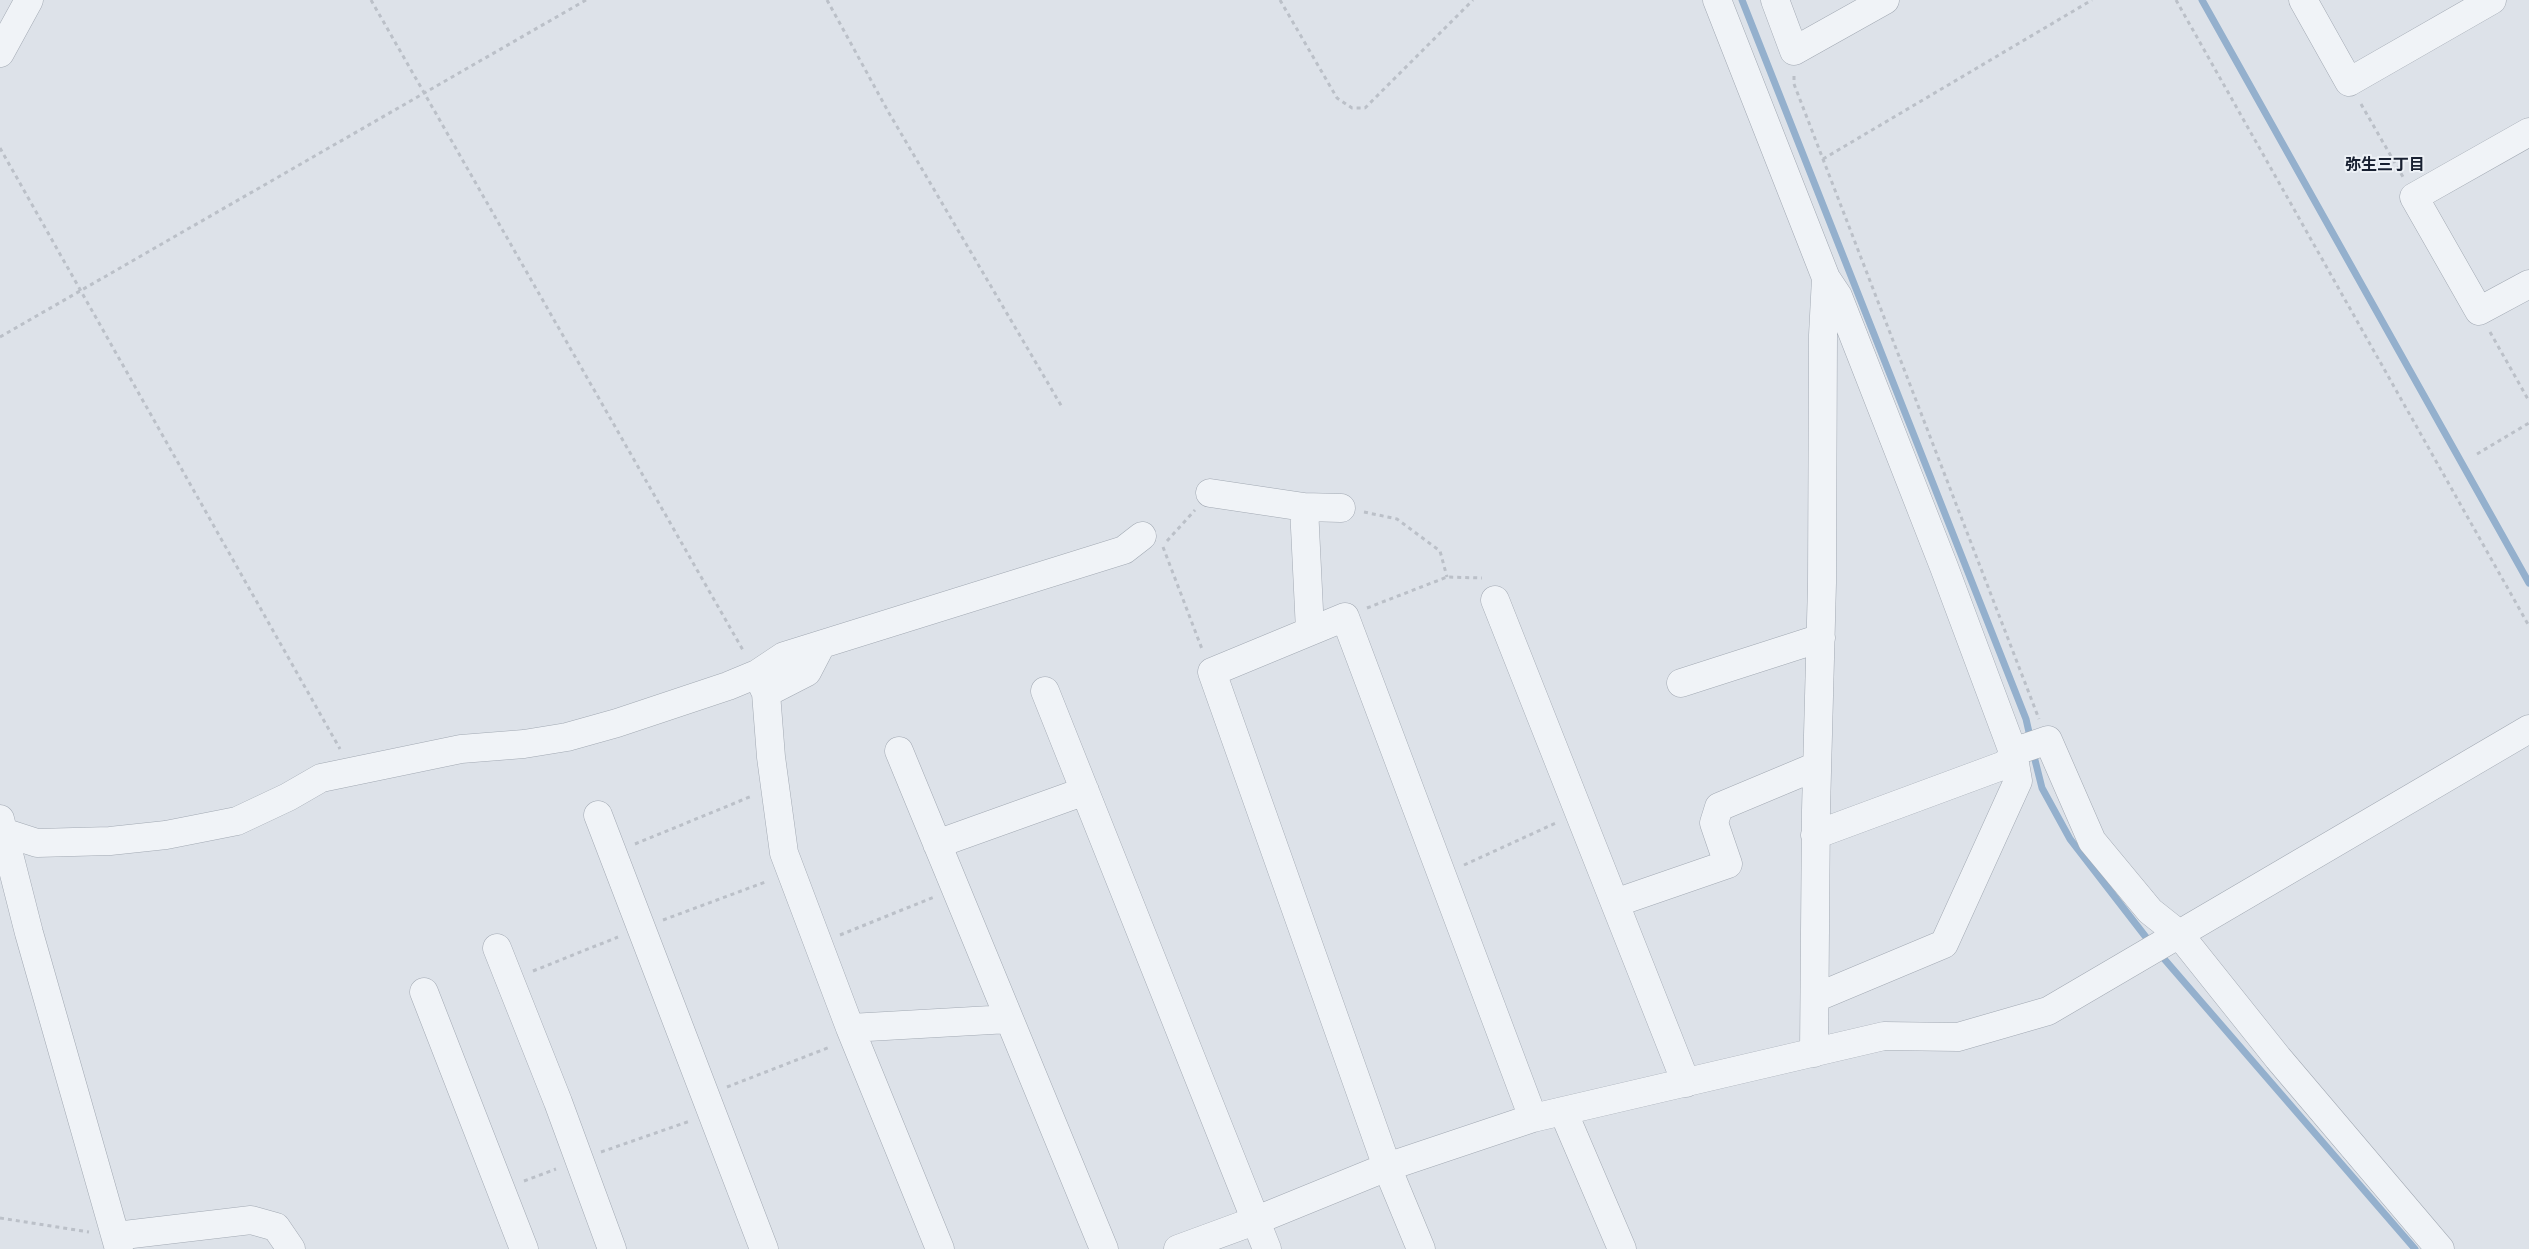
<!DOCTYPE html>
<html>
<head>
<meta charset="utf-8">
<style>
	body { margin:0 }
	canvas { display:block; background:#dde2e9 }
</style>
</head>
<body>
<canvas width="2529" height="1249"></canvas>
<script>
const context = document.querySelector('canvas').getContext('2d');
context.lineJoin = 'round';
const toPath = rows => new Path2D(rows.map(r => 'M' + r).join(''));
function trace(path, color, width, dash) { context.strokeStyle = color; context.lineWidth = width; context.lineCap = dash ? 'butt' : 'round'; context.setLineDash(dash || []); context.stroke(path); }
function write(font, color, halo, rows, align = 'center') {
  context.font = font + ' "Alegreya Sans","Noto Sans JP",sans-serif'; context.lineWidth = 4; context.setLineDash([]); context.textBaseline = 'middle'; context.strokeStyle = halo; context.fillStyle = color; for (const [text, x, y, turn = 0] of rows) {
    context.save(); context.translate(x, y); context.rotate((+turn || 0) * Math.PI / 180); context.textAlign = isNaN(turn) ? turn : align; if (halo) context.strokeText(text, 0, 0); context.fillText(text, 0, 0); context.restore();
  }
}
trace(toPath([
	[1742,0,2026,719,2031,741],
	[2202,0,2529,583],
	[2033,752,2042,788,2070,839,2152,945],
	[2159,953,2415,1249]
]), '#94b0cd', 7);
const minor = toPath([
	[1717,0,1826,278,1823,335,1822,583,1816,810,1814,1053],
	[1775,0,1794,51,1885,0],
	[2303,0,2349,82,2492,0],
	[0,53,29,0],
	[2529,132,2414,197,2479,311,2529,284],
	[1210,493,1304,507,1341,508],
	[1304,507,1310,631],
	[1495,600,1686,1083],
	[757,674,766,693,771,757,784,853,850,1028,940,1249],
	[1681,683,1821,638],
	[1045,691,1267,1249],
	[766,693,807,672,821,645],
	[899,751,1104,1249],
	[598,815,764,1249],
	[0,819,29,933,119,1249],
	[3,832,37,843,110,841,166,835,237,821,288,797,321,778,461,749,524,744,567,737,617,723,728,686,757,674,784,656,1124,550,1142,536],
	[1815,835,2007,764,2013,752,2048,740,2092,841,2150,911,2179,934,2278,1058,2440,1249],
	[937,844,1085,791],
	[1615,903,1728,864,1714,823,1719,807,1817,766],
	[497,948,558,1102,612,1249],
	[424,992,524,1249],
	[1815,998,1944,944,2018,781,2013,752,1944,567,1838,296,1826,278],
	[850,1028,1009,1019],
	[1563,1111,1622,1249],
	[116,1236,251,1220,276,1227,291,1249],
	[1178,1249,1257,1220,1387,1167,1533,1118,1884,1036,1958,1037,2048,1011,2529,729],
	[1421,1249,1387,1167,1212,672,1345,617,1533,1118]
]);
trace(minor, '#a2a9b3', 29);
trace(toPath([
	[371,0,744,652],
	[827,0,889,113,1062,407],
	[1280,0,1337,98,1352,108,1365,108,1473,0],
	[2176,0,2529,626],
	[1794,76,1794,84,2039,719],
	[2361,104,2403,177],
	[0,148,340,749],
	[1823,159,2092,0],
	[2490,332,2529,401],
	[0,337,586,0],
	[2477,454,2529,423],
	[1364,512,1397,519,1440,551,1447,577],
	[1167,541,1195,510],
	[1163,547,1202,649],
	[1367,608,1447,577,1482,578],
	[635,844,752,796],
	[1464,865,1558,822],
	[663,920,768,881],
	[840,935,934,897],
	[533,971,618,937],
	[727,1087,830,1047],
	[601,1152,690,1121],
	[524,1181,556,1169],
	[0,1218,89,1232]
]), '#bbc0c8', 3, [4, 4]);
trace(minor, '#f0f3f7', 28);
write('bold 16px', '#182031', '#edf1f6', [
	["弥生三丁目",2385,165]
]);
</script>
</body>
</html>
